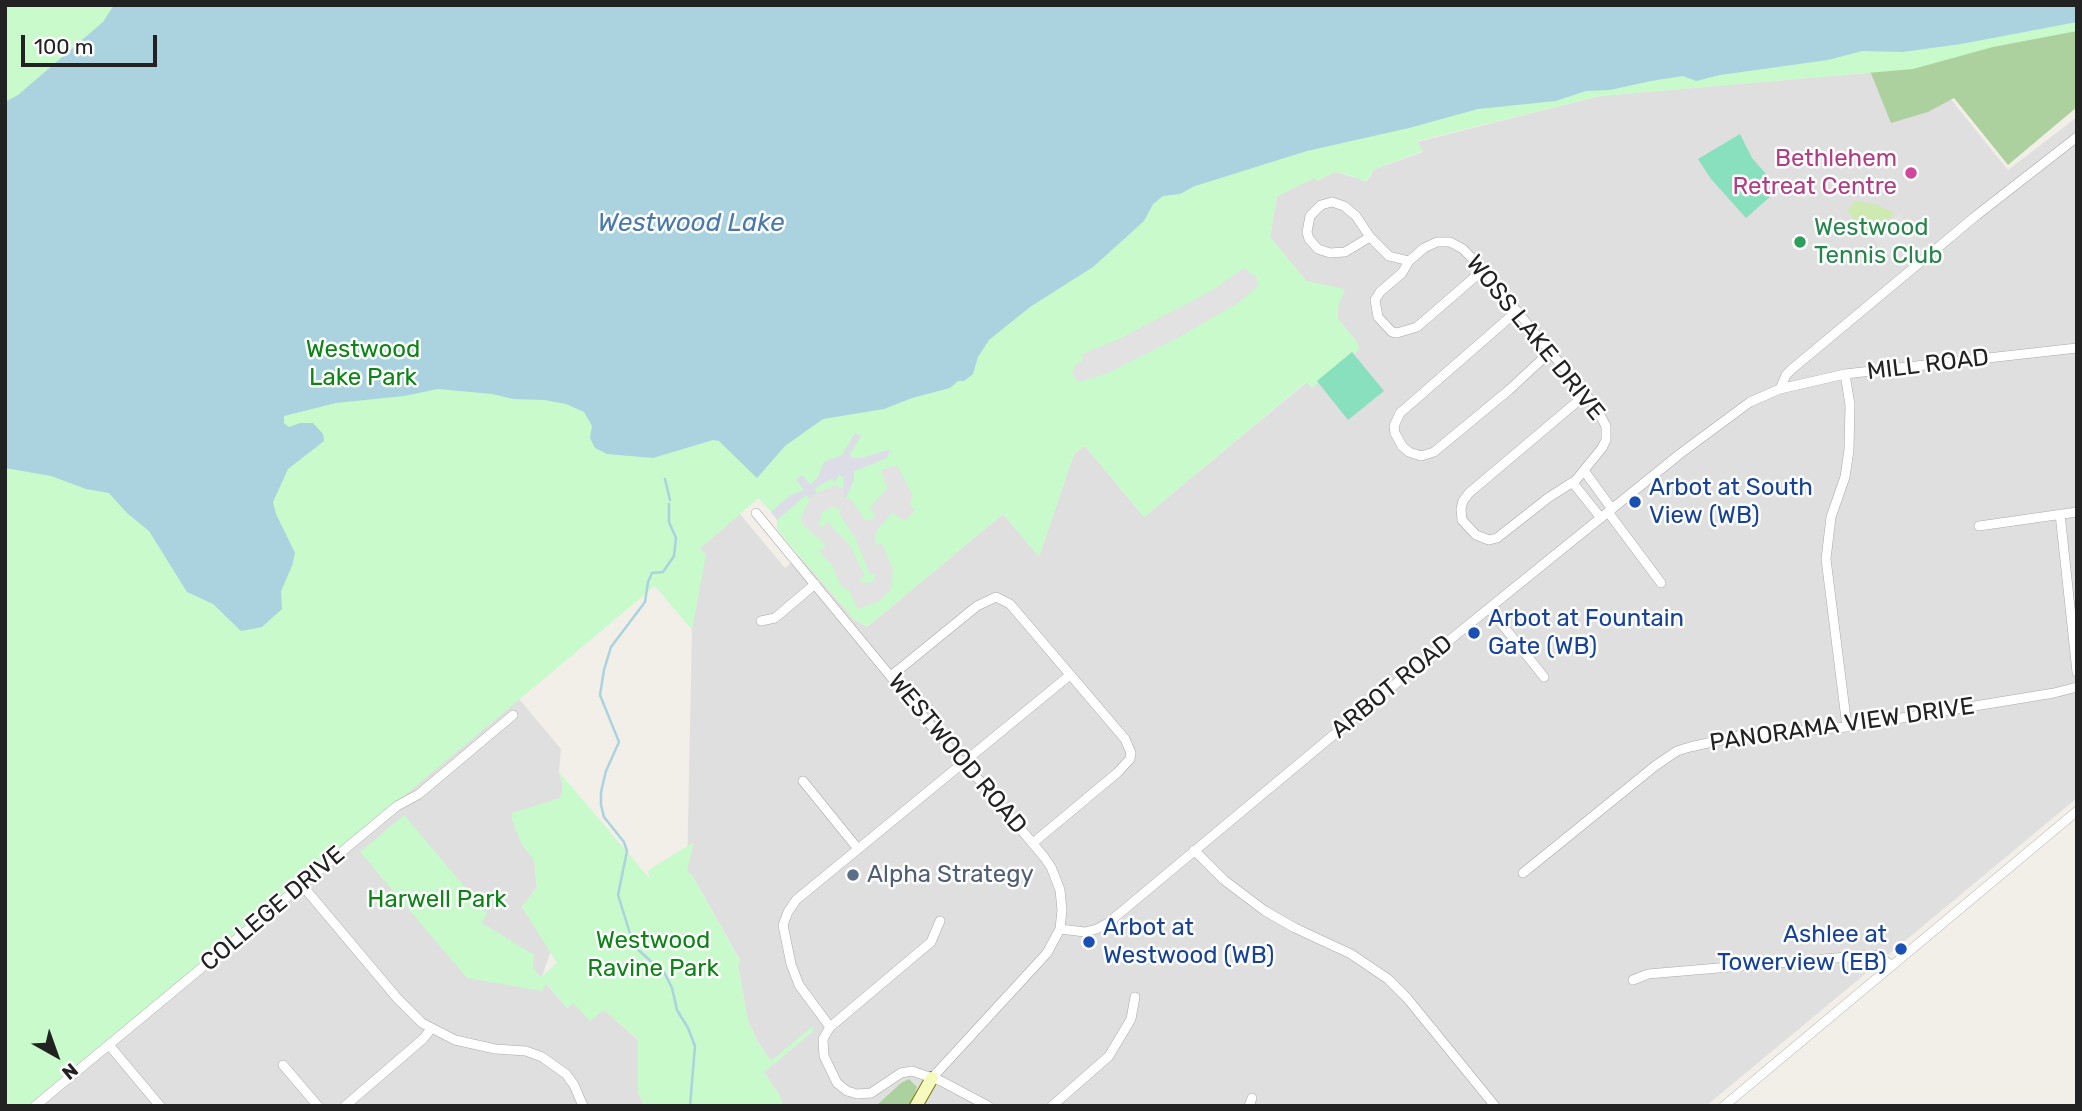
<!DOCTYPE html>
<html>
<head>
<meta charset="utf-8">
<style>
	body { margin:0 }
	#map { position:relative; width:2082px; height:1111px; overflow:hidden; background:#f2efe9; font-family:Rubik,sans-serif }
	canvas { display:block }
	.frame { position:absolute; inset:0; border:7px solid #222; pointer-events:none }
	.north { position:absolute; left:21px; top:1020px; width:70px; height:70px; -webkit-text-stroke:5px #fff; paint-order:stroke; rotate:140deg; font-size:19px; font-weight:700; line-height:28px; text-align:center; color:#222 }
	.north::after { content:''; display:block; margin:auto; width:24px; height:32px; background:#222; clip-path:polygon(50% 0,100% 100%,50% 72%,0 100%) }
	.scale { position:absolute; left:21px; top:35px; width:136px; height:32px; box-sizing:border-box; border:4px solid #222; border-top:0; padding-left:9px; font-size:21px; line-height:24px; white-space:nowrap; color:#222; -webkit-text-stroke:5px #fff; paint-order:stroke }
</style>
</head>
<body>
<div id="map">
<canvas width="2082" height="1111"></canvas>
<div class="frame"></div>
<div class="north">N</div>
<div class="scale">100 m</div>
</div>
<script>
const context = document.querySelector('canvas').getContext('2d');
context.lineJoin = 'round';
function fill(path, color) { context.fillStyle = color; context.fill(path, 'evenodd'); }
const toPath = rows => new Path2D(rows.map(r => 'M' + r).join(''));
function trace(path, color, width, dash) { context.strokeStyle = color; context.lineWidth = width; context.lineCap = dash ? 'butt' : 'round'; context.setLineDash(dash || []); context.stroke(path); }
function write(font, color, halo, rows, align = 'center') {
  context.font = font + ' Rubik,sans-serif'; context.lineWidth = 5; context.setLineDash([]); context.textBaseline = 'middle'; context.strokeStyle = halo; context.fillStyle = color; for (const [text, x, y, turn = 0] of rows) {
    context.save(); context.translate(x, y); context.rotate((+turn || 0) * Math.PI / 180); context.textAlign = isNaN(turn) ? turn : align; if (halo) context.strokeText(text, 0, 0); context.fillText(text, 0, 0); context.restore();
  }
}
fill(toPath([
	[1924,66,2008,170,2077,117,2077,798,1706,1106,783,1106,780,1096,764,1072,813,1031,813,1027,771,1061,759,1044,748,1021,738,966,740,960,692,875,687,872,692,630,700,548,740,514,785,568,799,556,855,620,867,627,1003,514,1039,556,1074,454,1085,446,1144,517,1307,382,1312,388,1356,341,1338,319,1338,307,1306,281,1270,237,1277,197,1289,190,1316,177,1317,181,1335,172,1367,181,1375,169,1423,152,1417,142,1600,96,1913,69],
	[519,699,561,749,559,772,563,786,560,798,521,843,534,860,537,887,522,907,551,951,541,978,567,1008,573,1003,603,1009,638,1040,638,1092,644,1106,33,1106]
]), '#e0dfdf');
fill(toPath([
	[1855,201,1877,205,1895,213,1871,236,1847,211]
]), '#cdebb0');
fill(toPath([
	[2077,22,2077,107,2008,165,1954,98,1928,112,1891,123,1862,51],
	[909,1079,917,1087,911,1106,876,1106,901,1083]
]), '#add19e');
fill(toPath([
	[5,5,2077,5,2077,31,1993,47,1913,69,1600,96,1417,141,1423,151,1375,169,1365,182,1353,176,1335,172,1316,181,1315,178,1289,190,1277,197,1270,237,1306,281,1345,289,1338,307,1338,319,1356,341,1360,349,1312,388,1306,382,1144,517,1085,446,1074,454,1039,557,1003,514,867,627,855,620,799,556,777,529,777,519,759,498,700,548,706,554,692,630,655,586,33,1106,5,1106],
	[559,772,650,879,648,871,655,866,694,842,687,871,692,875,740,961,738,966,748,1021,759,1044,771,1061,813,1026,813,1031,764,1072,780,1096,783,1106,644,1106,638,1092,638,1039,604,1010,590,1021,573,1003,567,1008,546,983,542,991,467,978,360,852,404,815,487,913,482,923,534,955,533,968,541,977,557,963,522,907,537,887,534,860,521,843,512,820,512,813,560,798,563,786]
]), '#c8facc');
fill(toPath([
	[1740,134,1752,158,1779,189,1746,218,1711,179,1698,159],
	[1352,352,1384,391,1348,420,1317,381]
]), '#88e0be');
fill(toPath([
	[1899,213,1917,236,1891,258,1873,238],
	[1244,268,1256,277,1258,283,1257,287,1238,303,1172,341,1108,373,1079,382,1072,374,1076,364,1083,361,1082,354,1117,340,1188,303,1214,289],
	[897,465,912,494,910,505,915,510,905,521,892,513,878,528,875,538,876,545,882,543,893,570,891,589,880,601,858,609,849,590,841,586,832,565,819,551,824,548,825,544,801,523,802,515,810,499,817,493,835,485,843,488,843,496,852,501,865,520,872,520,875,514,869,509,887,488,881,470],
	[833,507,842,510,839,514,855,537,870,575,876,573,873,582,863,583,859,579,865,576,850,546,828,522,822,527,819,525,822,512]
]), '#e2e2e2');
fill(toPath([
	[855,433,861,436,850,454,851,458,863,458,890,449,887,458,854,471,854,480,846,498,843,496,844,478,839,475,835,482,831,479,817,487,815,490,817,492,810,499,806,495,777,520,771,512,791,495,804,490,796,480,802,475,811,485,818,477,824,462,842,455]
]), '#dddde8');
fill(toPath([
	[114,5,2077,5,2077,22,1961,44,1903,52,1862,51,1828,60,1720,75,1696,81,1683,76,1651,81,1610,90,1586,91,1556,101,1478,109,1409,128,1307,151,1195,186,1180,194,1163,196,1153,204,1144,221,1093,267,1030,307,989,340,978,357,973,374,964,381,958,381,950,388,912,398,884,409,823,419,785,446,757,478,719,441,713,440,653,458,607,454,595,448,590,438,592,426,584,412,566,404,544,400,513,399,492,394,438,389,404,396,336,403,284,416,284,423,289,427,300,423,313,423,323,434,324,441,288,469,273,502,276,514,295,553,292,566,281,591,282,609,262,627,241,631,213,604,187,592,149,531,127,513,109,493,86,489,51,476,5,468,5,102,18,95,103,22]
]), '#aad3df');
trace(toPath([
	[665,479,670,500],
	[669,504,669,522,676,538,674,556,663,572,652,573,648,582,645,602,611,647,604,670,600,695,619,742,606,771,601,792,601,805,604,817,624,842,627,851,618,895,634,946,665,974,672,988,677,1010,688,1028,695,1046,690,1106]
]), '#aad3df', 2.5);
const street = toPath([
	[1332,202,1344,206,1356,216,1370,237,1345,252,1330,253,1318,249,1309,239,1307,232,1310,216,1321,205,1332,202],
	[1370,237,1389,256,1409,261,1424,248,1437,242,1450,242,1463,249,1483,270,1595,406,1606,426,1606,440,1602,448,1576,480,1548,498,1497,538,1489,540,1476,535,1462,520,1461,509,1463,501,1469,493,1585,395],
	[1409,261,1402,273,1380,292,1375,300,1378,317,1392,332,1397,333,1417,327,1483,270],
	[1517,311,1400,413,1394,426,1395,433,1402,446,1409,452,1421,456,1434,452,1509,390,1550,352],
	[1845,374,1850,405,1849,450,1845,477,1831,517,1826,559,1847,727],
	[1780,389,1786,375,1792,369,1977,215,2077,137],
	[1585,472,1612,509],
	[1573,483,1601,518],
	[1608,512,1661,583],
	[756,513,957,757,984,785,1044,857,1051,867,1060,890,1062,910,1060,929,1047,953,932,1078],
	[2060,514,2077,672],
	[1979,526,2077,512],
	[1489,608,1544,677],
	[761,621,775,618,815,584],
	[891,676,977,606,996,597,1010,604,1125,739,1131,753,1130,759,1117,773,1033,843],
	[803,781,858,849],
	[1194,850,1224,880,1265,911,1295,928,1351,954,1388,979,1407,998,1495,1106],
	[1523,873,1655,766,1677,751,1690,747,1739,736,1847,727,2054,693,2077,687],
	[302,885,397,998,422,1023,455,1040,495,1049,526,1051,542,1057,566,1074,574,1085,583,1106],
	[940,921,931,942,830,1027,823,1039,824,1056,837,1083,847,1091,857,1094,871,1093,901,1073,912,1071,941,1081,988,1106],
	[1060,929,1085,932,1097,929,1108,923,1373,702,1681,453,1750,402,1780,389,1845,374,2077,348],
	[1633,980,1648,974,1871,955,1879,956,1892,966],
	[830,1027,799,985,791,964,783,925,788,912,796,900,1070,675],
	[109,1045,160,1106],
	[283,1065,318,1106],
	[35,1106,397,806,419,794,513,715],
	[345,1106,423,1039,431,1029],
	[1052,1106,1109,1056,1131,1019,1135,997],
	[1249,1106,1252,1098],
	[1724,1106,2077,811]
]);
const secondary = toPath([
	[916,1106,932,1078]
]);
trace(street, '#a9a9a9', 10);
trace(secondary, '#707d05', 14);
trace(street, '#fff', 9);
trace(secondary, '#f7fabf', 12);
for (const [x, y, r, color] of [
	[1911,173,7,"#d1479c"],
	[1800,242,7,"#2e9e5b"],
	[1635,502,7,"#1a4fb4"],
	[1474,633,7,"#1a4fb4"],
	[853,875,7,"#5c6f8a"],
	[1089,942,7,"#1a4fb4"],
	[1901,949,7,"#1a4fb4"]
]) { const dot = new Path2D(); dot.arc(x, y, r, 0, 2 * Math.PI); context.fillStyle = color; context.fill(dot); trace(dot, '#fff', 2.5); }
write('24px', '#b23c85', '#fff', [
	["Bethlehem",1897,159],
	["Retreat Centre",1897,187]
], 'right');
write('24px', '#27864d', '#fff', [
	["Westwood",1814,228],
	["Tennis Club",1814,256]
], 'left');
write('24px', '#222', '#fff', [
	["WOSS LAKE DRIVE",1535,338,51],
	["MILL ROAD",1928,365,-7],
	["ARBOT ROAD",1392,687,-39],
	["PANORAMA VIEW DRIVE",1842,725,-8],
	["WESTWOOD ROAD",957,754,50],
	["COLLEGE DRIVE",273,909,-40]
]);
write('24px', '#0c8416', '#fff', [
	["Westwood",363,350],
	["Lake Park",363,378],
	["Harwell Park",437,900],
	["Westwood",653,941],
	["Ravine Park",653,969]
]);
write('24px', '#164399', '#fff', [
	["Arbot at South",1649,488],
	["View (WB)",1649,516],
	["Arbot at Fountain",1488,619],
	["Gate (WB)",1488,647],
	["Arbot at",1103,928],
	["Westwood (WB)",1103,956],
	["Ashlee at",1887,935,"right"],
	["Towerview (EB)",1887,963,"right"]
], 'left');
write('24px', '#4e5e75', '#fff', [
	["Alpha Strategy",867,875]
], 'left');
write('italic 26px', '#4a7aab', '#fff', [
	["Westwood Lake",691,223]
]);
</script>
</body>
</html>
